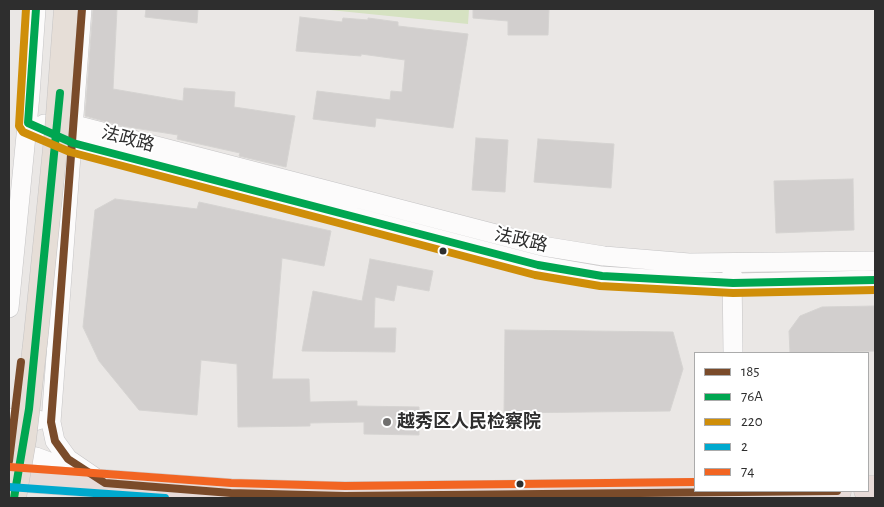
<!DOCTYPE html>
<html>
<head>
<meta charset="utf-8">
<style>
	body { margin:0 }
	#map { position:relative; width:884px; height:507px; overflow:hidden; background:#eae7e5; font-family:"Alegreya Sans",sans-serif }
	canvas { display:block }
	.frame { position:absolute; inset:0; border:10px solid #2e2e2e; pointer-events:none }
	.legend { position:absolute; left:694px; top:352px; width:175px; height:140px; box-sizing:border-box; background:#fff; border:1px solid #ababab; margin:0; padding:6px 9px; list-style:none; font-size:15px; color:#2e2e2e }
	.legend li { display:flex; align-items:center; gap:10px; height:25px }
	.legend b { width:25px; border:1px solid #ababab }
</style>
</head>
<body>
<div id="map">
<canvas width="884" height="507"></canvas>
<div class="frame"></div>
<ul class="legend">
<li><b style="height:6px;background:#7a4b2a"></b>185</li>
<li><b style="height:6px;background:#00a651"></b>76A</li>
<li><b style="height:6px;background:#cf8e09"></b>220</li>
<li><b style="height:6px;background:#00a9ce"></b>2</li>
<li><b style="height:6px;background:#f26522"></b>74</li>
</ul>
</div>
<script>
const context = document.querySelector('canvas').getContext('2d');
context.lineJoin = 'round';
function fill(path, color) { context.fillStyle = color; context.fill(path, 'evenodd'); }
const toPath = rows => new Path2D(rows.map(r => 'M' + r).join(''));
function trace(path, color, width, dash) { context.strokeStyle = color; context.lineWidth = width; context.lineCap = dash ? 'butt' : 'round'; context.setLineDash(dash || []); context.stroke(path); }
function write(font, color, halo, rows, align = 'center') {
  context.font = font + ' "Alegreya Sans","Noto Sans SC",sans-serif'; context.lineWidth = 4; context.setLineDash([]); context.textBaseline = 'middle'; context.strokeStyle = halo; context.fillStyle = color; for (const [text, x, y, turn = 0] of rows) {
    context.save(); context.translate(x, y); context.rotate((+turn || 0) * Math.PI / 180); context.textAlign = isNaN(turn) ? turn : align; if (halo) context.strokeText(text, 0, 0); context.fillText(text, 0, 0); context.restore();
  }
}
fill(toPath([
	[320,9,469,9,468,24]
]), '#d6e2c2');
const building = toPath([
	[93,9,117,9,113,89,183,101,184,88,235,92,234,107,295,116,286,167,239,156,240,153,177,139,178,135,122,126,85,116,93,9],
	[146,9,198,9,197,23,145,17,146,9],
	[473,9,549,9,548,35,508,35,508,21,473,18,473,9],
	[300,17,342,22,343,18,368,20,368,18,398,22,398,26,468,34,453,128,376,118,375,127,313,119,317,91,390,100,391,91,402,92,405,60,361,54,361,56,296,51,300,17],
	[476,138,508,140,505,192,472,190,476,138],
	[538,139,614,144,611,188,534,182,538,139],
	[853,179,854,230,776,233,774,181,853,179],
	[115,199,197,209,199,202,331,231,324,266,282,258,272,379,309,379,310,402,357,401,357,406,419,407,419,435,364,434,364,422,310,423,310,426,238,427,237,364,201,360,197,415,139,410,99,361,83,327,95,210,115,199],
	[370,259,433,271,429,291,397,285,394,301,375,297,374,328,396,328,395,352,302,351,313,291,362,301,370,259],
	[875,306,875,351,790,353,789,331,800,316,822,307,875,306],
	[505,330,673,332,683,369,670,411,504,413,505,330]
]);
fill(building, '#d2cfce');
trace(building, '#d5d3d1', 1);
const minor = toPath([
	[82,9,51,422,55,441,68,459,103,483],
	[28,123,89,148,538,265,602,276,682,281,733,283,875,280],
	[44,124,75,125,542,246,604,256,689,263,875,261],
	[732,270,733,353],
	[9,308,30,95,36,9],
	[9,418,26,423,38,420],
	[9,453,36,457,78,473]
]);
const highway = toPath([
	[9,477,231,493,345,496,837,491],
	[868,490,875,490]
]);
trace(minor, '#c5c4c5', 20);
trace(highway, '#c6c4c4', 29);
trace(minor, '#fcfbfb', 19);
trace(highway, '#e7dbd8', 28);
const majorBridge = toPath([
	[14,498,24,440,36,335,57,129,66,9]
]);
trace(majorBridge, '#c6c4c4', 25, []);
trace(majorBridge, '#e6ded7', 24);
trace(toPath([
	[82,9,51,422,55,441,68,459,105,483,231,493,345,496,837,491],
	[9,461,21,362]
]), '#7a4b2a', 8);
trace(toPath([
	[36,9,28,123,73,143,538,265,602,276,733,283,875,280],
	[14,498,29,409,60,93]
]), '#00a651', 8);
trace(toPath([
	[26,9,19,126,23,132,70,152,535,275,600,286,733,293,875,290]
]), '#cf8e09', 8);
trace(toPath([
	[9,487,165,498]
]), '#00a9ce', 8);
trace(toPath([
	[10,467,231,483,345,486,695,482]
]), '#f26522', 8);
for (const [x, y, r, color] of [
	[443,251,4.5,"#2e2e2e"],
	[387,422,5,"#706f6e"],
	[520,484,4.5,"#2e2e2e"]
]) { const dot = new Path2D(); dot.arc(x, y, r, 0, 2 * Math.PI); context.fillStyle = color; context.fill(dot); trace(dot, '#fff', 2); }
write('18px', '#2e2e2e', '#fff', [
	["法政路",128,139,15],
	["法政路",521,240,13]
]);
write('bold 18px', '#2e2e2e', '#fff', [
	["越秀区人民检察院",397,422]
], 'left');
</script>
</body>
</html>
